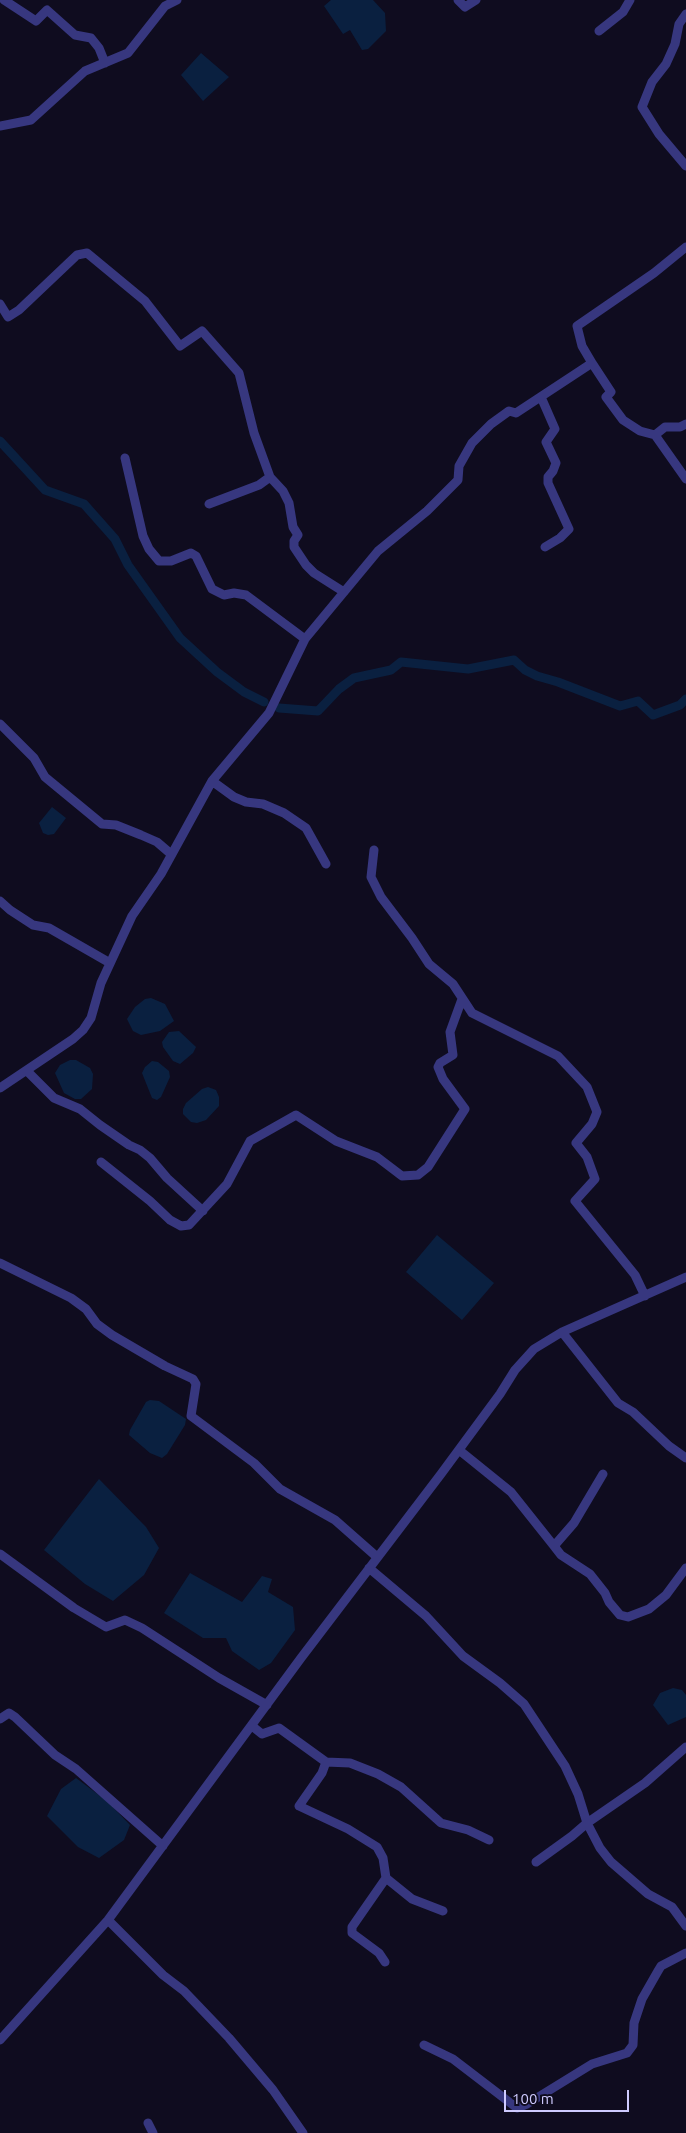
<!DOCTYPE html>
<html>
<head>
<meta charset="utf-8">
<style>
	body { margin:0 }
	#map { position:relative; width:686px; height:2133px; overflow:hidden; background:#0f0c1f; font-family:Ubuntu,sans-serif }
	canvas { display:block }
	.scale { position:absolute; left:504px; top:2090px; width:125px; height:22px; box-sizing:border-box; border:2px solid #cfcbff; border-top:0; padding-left:6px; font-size:15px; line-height:18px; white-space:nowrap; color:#cfcbff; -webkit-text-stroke:4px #0f0c1f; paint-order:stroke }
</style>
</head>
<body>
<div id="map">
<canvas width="686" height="2133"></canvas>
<div class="scale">100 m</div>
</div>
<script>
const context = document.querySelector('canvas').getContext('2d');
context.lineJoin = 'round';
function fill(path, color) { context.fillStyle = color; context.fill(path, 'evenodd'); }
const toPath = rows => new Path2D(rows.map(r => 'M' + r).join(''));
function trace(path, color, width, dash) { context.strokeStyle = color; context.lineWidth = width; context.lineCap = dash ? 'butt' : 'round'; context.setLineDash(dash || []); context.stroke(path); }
fill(toPath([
	[331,0,373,0,385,13,386,31,368,49,362,50,350,30,343,34,324,6],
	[201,53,229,77,203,101,181,75],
	[52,807,66,818,54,834,48,835,43,833,39,823],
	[151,998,165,1004,174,1021,160,1031,141,1035,133,1031,127,1019,135,1007,145,999],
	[179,1031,196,1047,193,1053,180,1064,173,1061,163,1047,162,1042,169,1032],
	[70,1060,76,1060,90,1068,93,1074,92,1089,81,1099,75,1099,64,1093,55,1073,60,1065],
	[152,1061,158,1062,169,1071,170,1077,161,1097,157,1100,152,1098,142,1073,145,1067],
	[208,1087,216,1090,219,1097,219,1106,206,1120,197,1123,191,1122,183,1114,183,1109,186,1103,202,1089],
	[437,1235,494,1283,462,1320,406,1272],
	[150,1400,159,1401,186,1419,185,1425,167,1454,162,1458,150,1453,129,1435,130,1430,146,1402],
	[99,1479,146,1527,159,1548,144,1575,113,1601,85,1584,44,1550],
	[190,1573,242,1602,262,1576,272,1579,268,1592,293,1607,295,1630,271,1663,259,1670,232,1651,226,1638,203,1638,164,1613],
	[673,1688,682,1690,686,1695,686,1717,668,1725,653,1705,660,1693],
	[76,1778,107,1801,130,1825,124,1840,99,1858,78,1847,47,1816,61,1789]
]), '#0a2040');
trace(toPath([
	[0,441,45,490,84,504,115,539,128,565,180,638,217,672,244,692,264,702],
	[279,708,318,711,339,689,354,678,391,670,401,662,468,669,514,660,525,670,537,676,558,682,620,706,638,701,653,715,680,705,686,699]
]), '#0a2040', 9);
trace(toPath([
	[4,0,36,21,47,10,75,35,91,38,99,48,105,63],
	[458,0,465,7,476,0],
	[686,14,679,24,675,44,666,64,652,82,642,107,659,134,686,166],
	[599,31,623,12,630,0],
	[0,126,31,120,85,71,128,53,165,6,177,0],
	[0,304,8,317,19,310,77,255,87,253,145,301,180,346,202,331,239,373,254,433,270,477,259,485,209,504],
	[592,363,611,392,606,397,623,420,640,431,655,435,686,479],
	[541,397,555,429,546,442,556,463,553,471,548,477,548,483,569,529,560,538,545,547],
	[655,435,665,427,680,427,686,424],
	[125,458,143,536,149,549,159,561,171,561,191,553,196,556,212,589,224,595,234,593,246,595,305,639],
	[270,477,283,491,289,503,293,527,298,535,294,541,294,547,306,565,314,573,344,592],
	[0,724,34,758,45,777,102,824,116,825,141,835,157,842,171,854],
	[212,781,234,797,246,802,263,804,284,813,306,828,326,864],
	[374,850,371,877,381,897,412,938,429,964,453,984,472,1013,558,1056,587,1087,597,1112,592,1124,576,1143,587,1157,595,1179,575,1201,635,1275,645,1296],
	[0,901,10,910,33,925,49,928,110,963],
	[27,1071,54,1098,80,1109,100,1125,129,1145,140,1150,150,1158,167,1178,203,1211],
	[0,1088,73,1039,83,1030,91,1018,101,983,132,916,161,874,212,781,269,713,305,639,378,551,427,511,458,480,459,466,472,443,491,424,509,411,516,413,592,363,582,346,577,326,654,273,686,247],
	[101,1162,150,1201,170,1220,181,1226,189,1225,227,1184,250,1141,296,1115,336,1141,377,1157,402,1176,418,1175,428,1167,465,1109,443,1079,438,1067,440,1063,453,1055,450,1032,462,999],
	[0,1263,71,1298,86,1309,97,1324,112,1335,165,1366,193,1379,196,1384,191,1416,254,1463,280,1489,335,1520,377,1557],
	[562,1332,618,1403,633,1412,669,1446,686,1458],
	[459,1450,511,1492,554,1546],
	[603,1474,574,1523,554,1546,561,1555,590,1574,605,1593,609,1602,620,1615,628,1617,649,1609,666,1595,686,1568],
	[0,1554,74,1608,106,1627,125,1620,142,1628,219,1678,267,1705],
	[369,1568,426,1616,463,1656,500,1683,524,1704,565,1766,578,1794,587,1823,600,1848,611,1862,648,1894,672,1907,686,1926],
	[0,1719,9,1713,15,1717,55,1755,76,1769,163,1846],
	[252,1726,262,1734,279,1728,326,1762,350,1763,378,1774,401,1787,441,1823,468,1830,489,1840],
	[326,1762,322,1773,299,1806,348,1829,377,1847,383,1858,386,1878,412,1899,443,1911],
	[536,1862,572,1836,587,1823,645,1783,686,1747],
	[108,1920,163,1975,184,1991,229,2038,273,2090,303,2133],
	[385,1962,379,1953,352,1933,352,1927,361,1914,386,1878],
	[0,2040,108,1920,301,1658,441,1474,500,1394,515,1370,534,1349,562,1332,686,1277],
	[424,2045,453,2059,517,2108,527,2104,592,2064,627,2053,633,2045,634,2023,642,1999,658,1971,661,1966,686,1953],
	[148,2123,153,2133]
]), '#37377f', 9);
</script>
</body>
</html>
